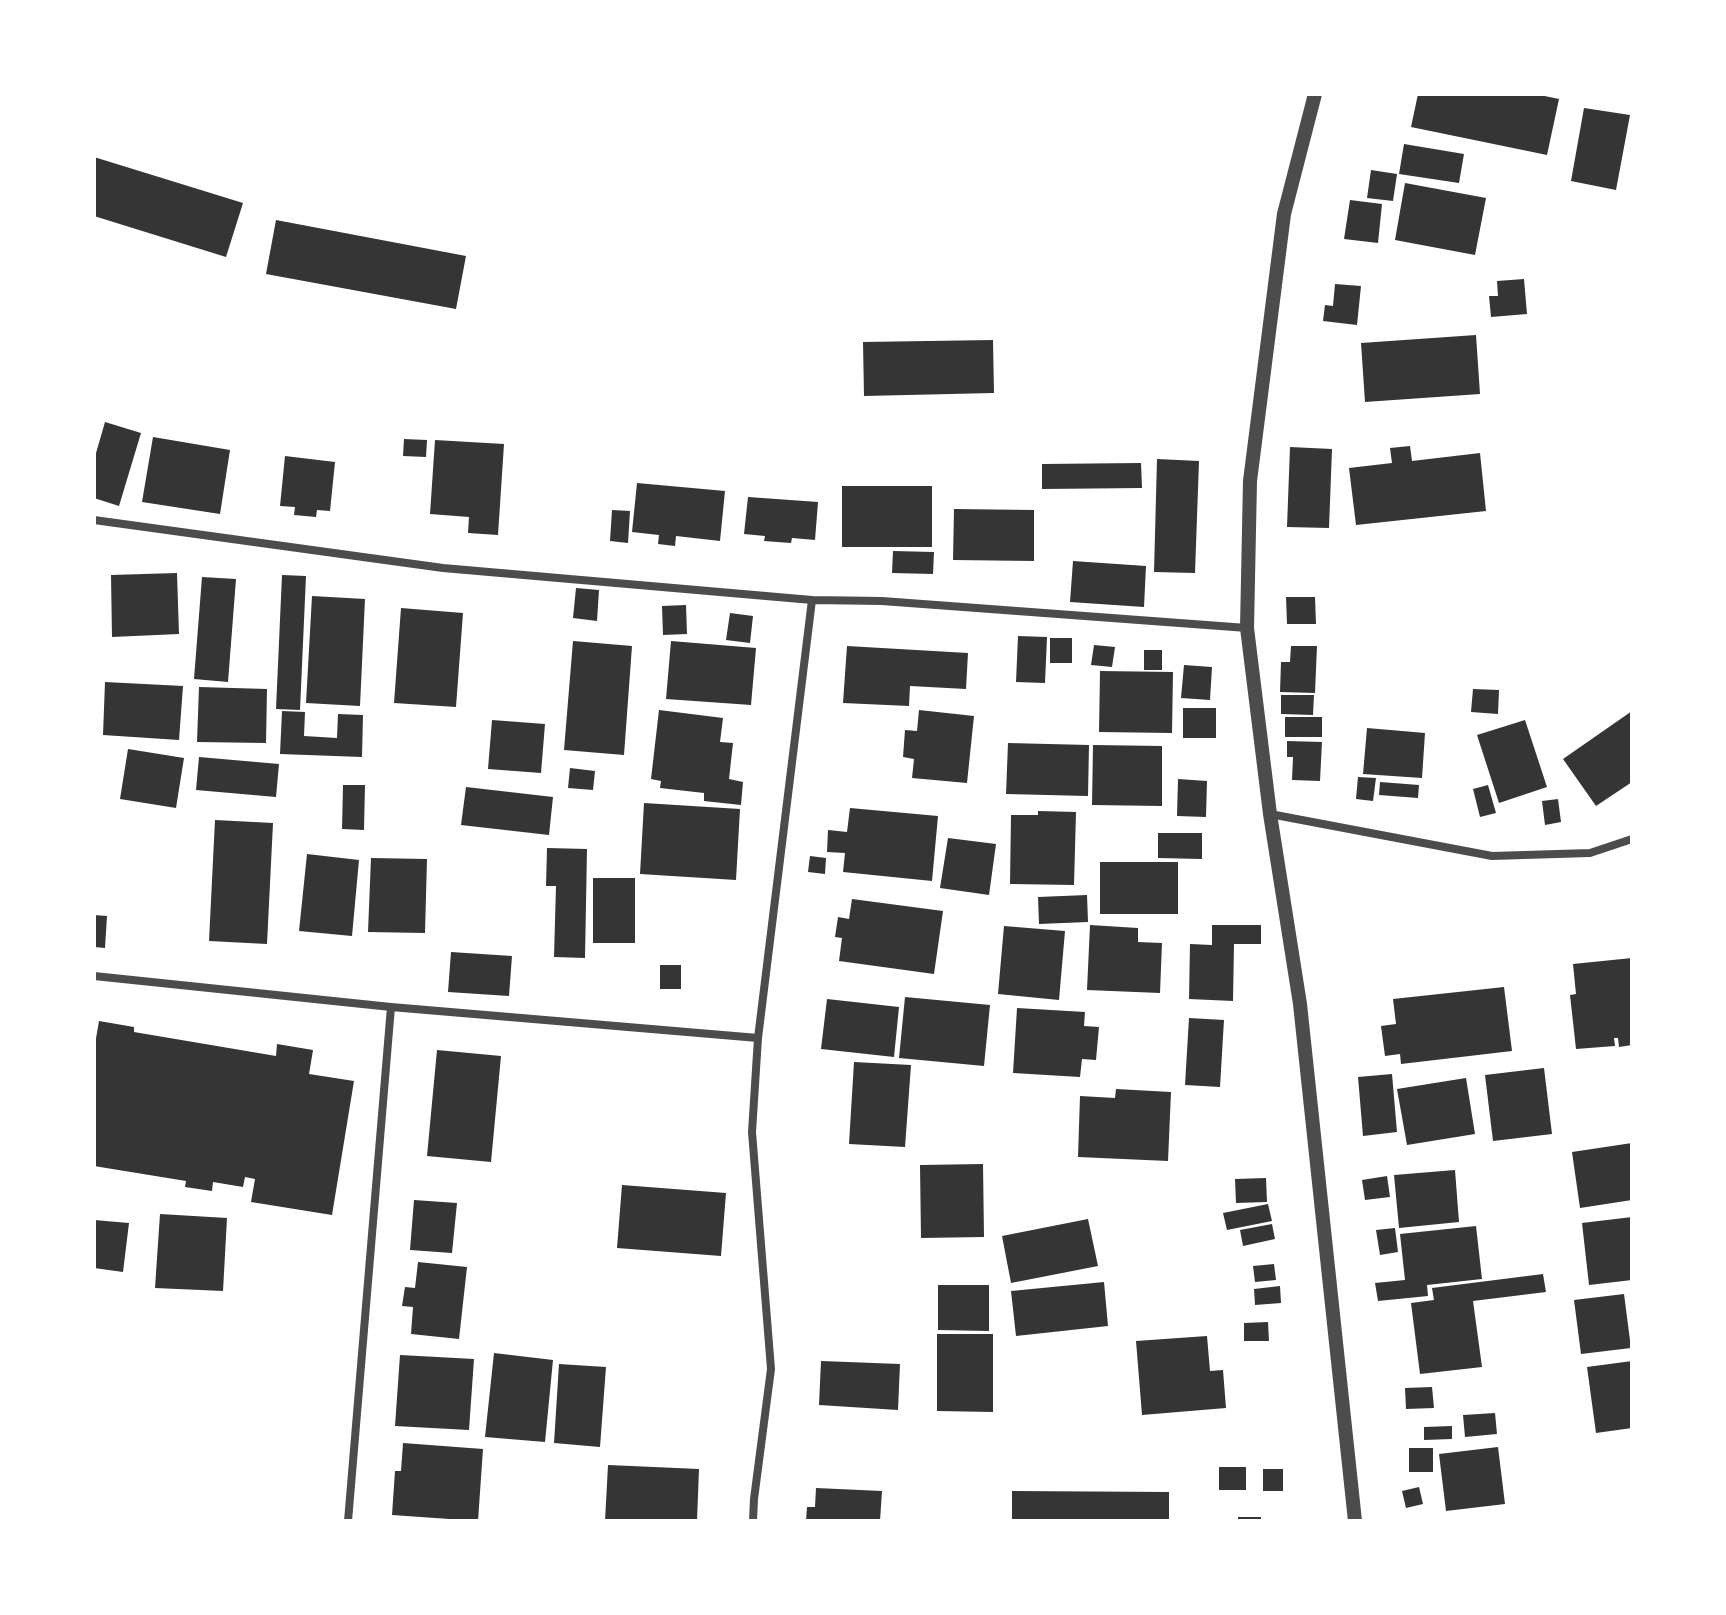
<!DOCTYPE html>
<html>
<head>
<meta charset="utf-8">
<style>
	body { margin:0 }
	#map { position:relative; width:1726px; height:1615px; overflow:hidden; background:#fff; font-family:Spectral,serif }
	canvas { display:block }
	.frame { position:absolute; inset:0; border:96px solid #fff; pointer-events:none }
</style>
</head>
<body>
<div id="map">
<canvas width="1726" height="1615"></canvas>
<div class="frame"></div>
</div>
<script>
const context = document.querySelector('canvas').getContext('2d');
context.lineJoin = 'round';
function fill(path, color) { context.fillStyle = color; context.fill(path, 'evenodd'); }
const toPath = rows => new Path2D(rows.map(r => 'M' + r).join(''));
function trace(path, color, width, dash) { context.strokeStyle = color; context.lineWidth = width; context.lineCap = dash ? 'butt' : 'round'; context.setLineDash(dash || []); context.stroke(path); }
fill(toPath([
	[1418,94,1535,94,1559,99,1547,155,1411,127],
	[1584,108,1630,115,1616,190,1571,181],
	[1404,144,1464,154,1459,183,1399,174],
	[94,157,243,203,226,257,94,216],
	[1371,170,1397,174,1393,201,1367,198],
	[1405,183,1486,198,1475,255,1395,240],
	[1350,200,1382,204,1378,243,1344,239],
	[276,220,466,256,456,309,266,274],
	[1524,279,1527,314,1491,317,1489,296,1498,296,1497,281],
	[1335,284,1361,286,1357,325,1323,321,1325,305,1333,306],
	[1476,335,1480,394,1365,402,1361,343],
	[993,340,994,393,864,396,863,342],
	[105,422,141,433,119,506,94,498,94,460],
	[153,437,230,450,220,514,142,502],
	[404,439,427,440,426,457,403,456],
	[435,440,504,444,498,535,468,533,469,517,430,514],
	[1410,446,1412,461,1480,453,1486,511,1356,525,1349,468,1392,463,1390,448],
	[1290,447,1332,449,1329,528,1287,527],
	[285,456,335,462,330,511,317,510,316,517,294,515,295,507,280,506],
	[1157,459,1199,461,1195,573,1154,572],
	[1141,463,1142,488,1042,489,1042,464],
	[637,483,725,491,720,541,676,536,675,546,658,544,659,535,632,532],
	[842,486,932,486,932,547,842,547],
	[748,497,818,502,815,540,792,538,791,543,764,541,765,536,744,534],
	[954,509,1034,510,1034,561,953,560],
	[612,510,630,511,628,543,610,541],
	[893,551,934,552,933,574,892,573],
	[1073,561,1146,566,1144,607,1070,602],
	[177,573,179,634,112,637,111,575],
	[282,575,306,576,300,710,276,709],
	[202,577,236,579,228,682,194,679],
	[576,588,599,590,597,621,573,618],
	[312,596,365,599,360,706,306,703],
	[1286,597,1315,597,1316,624,1287,624],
	[686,605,687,634,663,635,662,606],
	[401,608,463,613,456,707,394,703],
	[730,613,753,616,750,643,726,640],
	[1018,636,1047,637,1045,683,1016,682],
	[1050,638,1072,638,1072,663,1050,663],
	[573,641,632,646,624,755,564,750],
	[671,641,756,648,751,705,666,699],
	[1094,645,1115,647,1112,667,1091,665],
	[847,646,968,653,966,689,910,686,909,706,843,703],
	[1291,646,1317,646,1315,693,1280,692,1281,662,1290,662],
	[1144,650,1162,650,1162,670,1144,670],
	[1184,665,1212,667,1210,700,1181,698],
	[1100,671,1173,672,1172,733,1099,732],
	[105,682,183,686,179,740,103,735],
	[199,687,267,689,266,743,197,742],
	[1473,689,1499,690,1498,714,1471,712],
	[1281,695,1314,695,1313,715,1281,714],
	[1183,708,1216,708,1216,738,1183,738],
	[659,710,723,718,720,742,733,743,729,779,743,782,741,805,704,801,704,793,660,788,661,781,651,779],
	[919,710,974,716,967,783,912,778,914,759,903,757,905,730,917,731],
	[282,711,305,712,304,736,337,738,338,714,363,715,362,757,280,754],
	[1632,711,1632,782,1596,806,1563,759],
	[1285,717,1322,717,1322,737,1285,737],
	[492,720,545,724,541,773,488,769],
	[1525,720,1547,787,1499,803,1477,735],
	[1367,728,1425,733,1422,778,1363,774],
	[1287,741,1322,742,1320,781,1292,780,1293,757,1287,757],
	[1008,743,1089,745,1088,796,1006,794],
	[1093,745,1162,746,1162,806,1092,805],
	[128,749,184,758,176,808,120,799],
	[199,757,279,764,276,797,196,790],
	[570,768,595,771,593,790,568,788],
	[1358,777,1376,778,1373,801,1356,799],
	[1178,779,1207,781,1206,817,1177,816],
	[1380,782,1419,785,1418,798,1379,795],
	[343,785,365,785,364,830,342,829],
	[1488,785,1496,813,1480,817,1473,789],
	[466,787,553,797,549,835,461,825],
	[1558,799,1561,822,1545,825,1542,801],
	[644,803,740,809,736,880,640,874],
	[850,808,938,816,932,881,843,872,845,853,827,852,828,830,847,832],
	[1038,811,1076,812,1074,885,1010,884,1011,815,1038,815],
	[215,820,273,823,267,944,209,941],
	[1158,833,1202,833,1202,859,1158,858],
	[948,838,996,844,989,895,940,888],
	[547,848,587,849,585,958,554,957,556,886,546,886],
	[307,854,359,860,352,936,299,931],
	[810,856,826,858,825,874,808,872],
	[371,858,427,859,425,933,368,932],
	[1100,862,1178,862,1178,914,1100,914],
	[593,878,635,878,635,943,593,943],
	[1087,895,1088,922,1039,924,1038,897],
	[852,899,943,911,934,974,839,961,842,938,835,937,838,917,849,919],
	[94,915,107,916,105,948,94,947],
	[1090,925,1138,928,1138,942,1162,943,1160,993,1087,990],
	[1212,925,1261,925,1261,944,1234,944,1233,1001,1189,999,1190,944,1212,945],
	[1004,926,1065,931,1059,1000,998,994],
	[451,952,512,956,509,996,448,992],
	[1632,958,1632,1045,1619,1047,1618,1038,1614,1038,1615,1046,1576,1049,1570,995,1576,994,1573,964],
	[660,965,681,965,681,989,660,989],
	[1504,987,1512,1051,1401,1064,1400,1054,1385,1056,1381,1026,1396,1024,1393,999],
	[905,997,990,1005,984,1066,899,1058],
	[827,999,899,1007,894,1057,821,1049],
	[1017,1008,1085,1012,1084,1026,1099,1027,1096,1060,1082,1059,1080,1077,1013,1073],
	[1189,1018,1224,1020,1220,1087,1185,1085],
	[99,1021,134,1027,134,1032,276,1056,277,1044,313,1050,309,1074,354,1081,332,1215,251,1202,255,1179,245,1177,243,1187,213,1182,212,1191,185,1187,186,1181,94,1166,94,1050],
	[437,1050,501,1056,491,1162,427,1156],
	[854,1062,911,1065,905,1147,849,1144],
	[1544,1068,1552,1134,1493,1141,1485,1075],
	[1392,1074,1397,1132,1363,1136,1358,1077],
	[1466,1078,1475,1134,1407,1145,1397,1089],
	[1116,1089,1171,1092,1168,1161,1078,1157,1080,1096,1115,1098],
	[1632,1143,1632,1200,1580,1208,1572,1152],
	[983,1164,984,1237,921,1238,920,1165],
	[1455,1170,1459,1222,1399,1228,1394,1175],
	[1387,1176,1390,1197,1365,1200,1362,1180],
	[1266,1178,1267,1202,1236,1203,1235,1179],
	[622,1185,726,1193,721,1256,617,1248],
	[414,1200,457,1203,452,1253,410,1250],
	[1268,1204,1272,1221,1227,1230,1223,1213],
	[160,1214,227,1218,223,1291,155,1288],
	[1632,1217,1632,1280,1589,1285,1582,1223],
	[1088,1219,1098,1266,1011,1283,1002,1236],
	[94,1220,129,1223,123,1272,94,1268],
	[1272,1224,1275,1239,1243,1246,1240,1230],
	[1476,1226,1482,1279,1427,1285,1428,1296,1378,1301,1375,1283,1405,1280,1400,1234],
	[1395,1228,1398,1252,1380,1255,1376,1230],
	[418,1262,467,1267,459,1339,411,1334,413,1307,402,1306,405,1287,415,1288],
	[1274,1264,1276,1280,1255,1282,1253,1266],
	[1543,1274,1546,1292,1473,1301,1482,1367,1420,1374,1411,1303,1434,1300,1432,1288],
	[1104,1282,1108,1326,1016,1336,1011,1291],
	[938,1285,989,1285,989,1331,938,1330],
	[1280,1286,1281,1303,1255,1305,1254,1289],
	[1624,1294,1631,1348,1581,1354,1574,1300],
	[1268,1322,1269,1341,1244,1341,1244,1323],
	[937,1334,993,1334,993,1412,937,1411],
	[1207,1336,1210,1371,1223,1370,1226,1408,1142,1415,1136,1341],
	[494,1353,553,1360,545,1442,485,1437],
	[400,1355,474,1359,469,1430,395,1426],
	[821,1361,900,1364,898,1410,819,1405],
	[1632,1361,1632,1428,1596,1433,1587,1367],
	[559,1364,606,1367,600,1447,554,1443],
	[1432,1387,1434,1408,1406,1409,1405,1388],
	[1495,1413,1497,1434,1465,1437,1463,1415],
	[1452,1426,1452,1439,1424,1440,1424,1427],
	[403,1443,483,1449,478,1521,392,1515,395,1471,401,1471],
	[1498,1447,1505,1504,1446,1511,1439,1454],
	[1409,1448,1433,1448,1433,1472,1409,1472],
	[608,1465,699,1469,697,1521,605,1521],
	[1219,1467,1246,1467,1246,1490,1219,1490],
	[1263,1469,1283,1469,1283,1491,1263,1491],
	[1419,1487,1423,1504,1406,1508,1402,1491],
	[816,1488,882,1491,880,1521,806,1521,807,1507,815,1507],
	[1012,1491,1169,1492,1169,1521,1012,1521],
	[1238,1517,1261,1517,1261,1521,1238,1521]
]), '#353535');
trace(toPath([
	[94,520,443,568,812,600,882,601,1247,628],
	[1270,814,1492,856,1590,853,1632,839],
	[94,976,391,1007,758,1038],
	[348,1521,391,1007],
	[753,1521,754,1499,771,1369,752,1132,758,1038,812,600]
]), '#4c4c4c', 8);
trace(toPath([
	[1315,94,1284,214,1250,481,1247,628,1270,814,1300,1004,1355,1521]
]), '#4c4c4c', 14);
</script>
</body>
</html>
